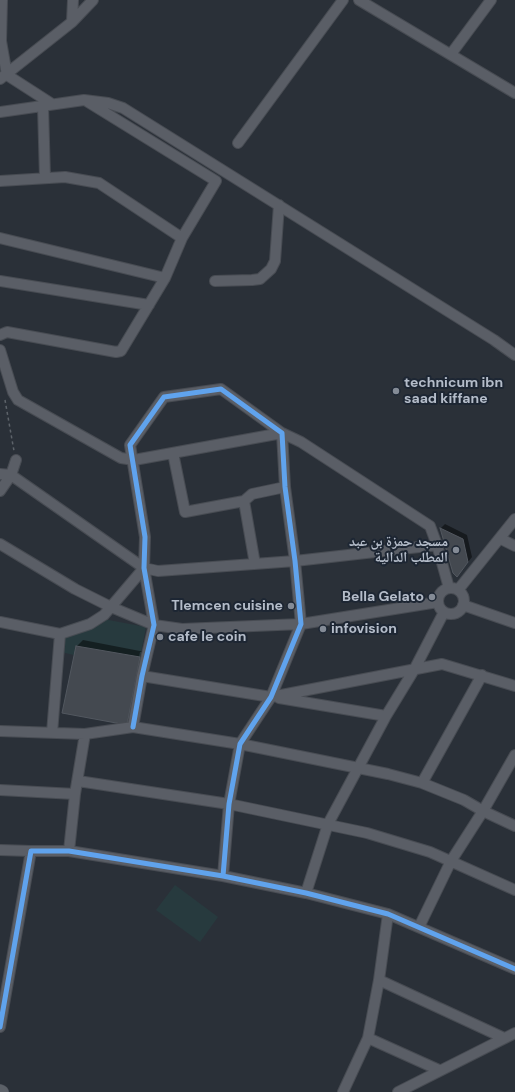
<!DOCTYPE html>
<html>
<head>
<meta charset="utf-8">
<style>
	body { margin:0 }
	canvas { display:block; background:#2a3038 }
</style>
</head>
<body>
<canvas width="515" height="1092"></canvas>
<script>
const context = document.querySelector('canvas').getContext('2d');
context.lineJoin = 'round';
function fill(path, color) { context.fillStyle = color; context.fill(path, 'evenodd'); }
const toPath = rows => new Path2D(rows.map(r => 'M' + r).join(''));
function trace(path, color, width, dash) { context.strokeStyle = color; context.lineWidth = width; context.lineCap = dash ? 'butt' : 'round'; context.setLineDash(dash || []); context.stroke(path); }
function write(font, color, halo, rows, align = 'center') {
  context.font = font + ' "DM Sans","Noto Naskh Arabic",sans-serif'; context.lineWidth = 4; context.setLineDash([]); context.textBaseline = 'middle'; context.strokeStyle = halo; context.fillStyle = color; for (const [text, x, y, turn = 0] of rows) {
    context.save(); context.translate(x, y); context.rotate((+turn || 0) * Math.PI / 180); context.textAlign = isNaN(turn) ? turn : align; if (halo) context.strokeText(text, 0, 0); context.fillText(text, 0, 0); context.restore();
  }
}
fill(toPath([
	[103,619,146,627,127,725,62,713,74,655,61,652,63,639],
	[175,885,218,917,200,942,156,910]
]), '#273a3e');
fill(toPath([
	[445,524,467,535,472,557,457,576,454,573,441,528],
	[83,640,145,652,133,718,127,724,64,712,77,646],
	[140,652,142,652,130,719,127,719]
]), '#0007');
const building = toPath([
	[440,528,463,539,468,562,457,577,453,573,440,528],
	[76,646,140,657,127,725,62,713,76,646]
]);
fill(building, '#444950');
trace(building, '#52575f', 1);
const minor = toPath([
	[2,0,1,41,7,75,52,104],
	[359,0,515,93],
	[72,22,73,0],
	[451,54,491,0],
	[0,79,72,22,93,0],
	[43,106,45,178],
	[0,112,84,100,108,103,123,108,494,340,515,355],
	[238,143,343,0],
	[0,181,65,177,99,183,182,238],
	[0,238,165,278],
	[0,281,149,305],
	[215,281,252,280,260,279,271,269,275,261,279,205],
	[0,335,7,332,116,352,121,351,165,278,182,238,216,181,88,102],
	[0,350,13,392,18,400,121,458,134,460,282,433,301,442,430,526,437,545,449,588],
	[173,453,185,512,244,501,252,494,285,487],
	[0,474,11,475,144,568,104,615,90,624,60,634,0,622],
	[0,491,11,475,16,460],
	[244,501,255,564],
	[501,539,515,546],
	[0,544,75,589,111,607,154,625,182,629,301,624,438,602],
	[144,568,158,571,295,561,437,545],
	'438 601a13 13 0 1 1 26 0a13 13 0 1 1-26 0Z',
	[458,590,515,519],
	[463,605,515,623],
	[142,676,271,697,442,664,515,686],
	[279,698,386,716],
	[133,727,142,676,154,625,144,568,145,537,130,445,164,397,221,389,282,433,285,487,295,561,301,624,271,697,240,744,229,804,223,876],
	[0,731,85,734,133,727,240,744,388,774,422,783,464,800,483,811,515,826],
	[52,733,60,634],
	[78,781,229,804,367,833,430,852,515,890],
	[422,783,482,675],
	[0,790,75,794],
	[0,850,31,851],
	[69,851,75,794,85,734],
	[306,893,328,824,386,716,414,670,444,612],
	[419,927,451,861,483,811,515,755],
	[379,980,504,1038],
	[0,1027,31,851,69,851,223,876,306,893,388,914,515,969],
	[368,1038,439,1070],
	[343,1092,368,1038,379,980,388,914],
	[398,1092,515,1033]
]);
const major = toPath([
	[0,1091,2,1092]
]);
trace(minor, '#484c53', 12);
trace(major, '#484c55', 14);
trace(toPath([
	[5,400,14,451]
]), '#5d636a', 1.5, [3, 3]);
trace(minor, '#5a5e66', 10);
trace(major, '#5c6168', 13);
trace(toPath([
	[133,727,142,676,154,625,144,568,145,537,130,445,164,397,221,389,282,433,285,487,295,561,301,624,271,697,240,744,229,804,223,876],
	[0,1027,31,851,69,851,223,876,306,893,388,914,515,969]
]), '#60a3ed', 5);
for (const [x, y, r, color] of [
	[396,391,4,"#848b96"],
	[456,550,4,"#848b96"],
	[432,597,4,"#848b96"],
	[291,606,4,"#848b96"],
	[323,629,4,"#848b96"],
	[160,637,4,"#848b96"]
]) { const dot = new Path2D(); dot.arc(x, y, r, 0, 2 * Math.PI); context.fillStyle = color; context.fill(dot); trace(dot, '#1d2633', 1.5); }
write('bold 14px', '#b4bcc9', '#1d2633', [
	["technicum ibn",404,383],
	["saad kiffane",404,399],
	["مسجد حمزة بن عبد",448,542,"right"],
	["المطلب الدالية",448,558,"right"],
	["Bella Gelato",424,597,"right"],
	["Tlemcen cuisine",283,606,"right"],
	["infovision",331,629],
	["cafe le coin",168,637]
], 'left');
</script>
</body>
</html>
